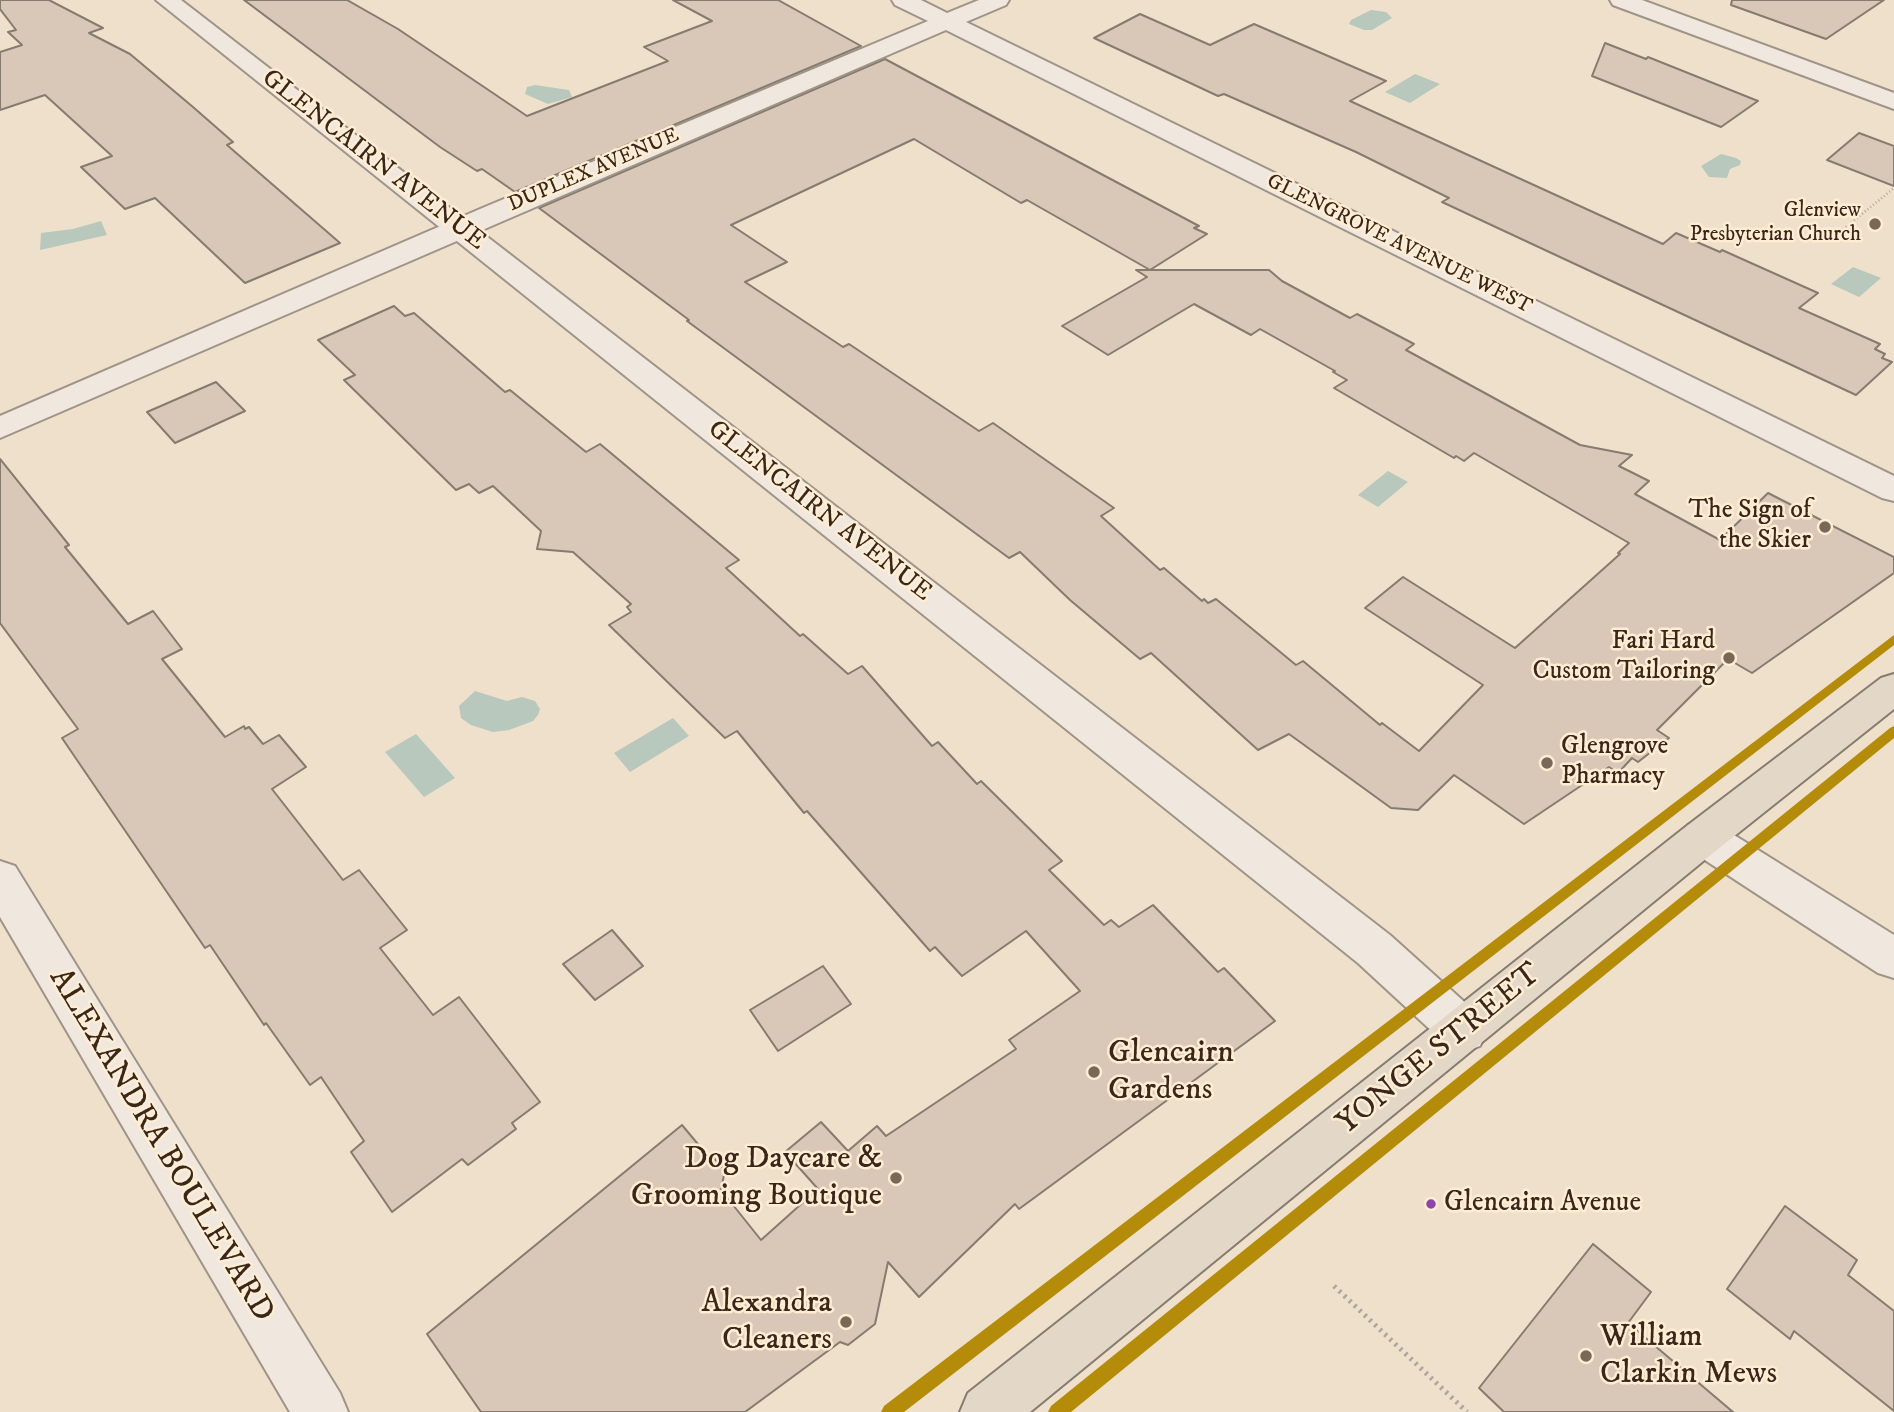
<!DOCTYPE html>
<html>
<head>
<meta charset="utf-8">
<style>
	body { margin:0 }
	canvas { display:block; background:#efe0cb }
</style>
</head>
<body>
<canvas width="1894" height="1412"></canvas>
<script>
const context = document.querySelector('canvas').getContext('2d');
context.lineJoin = 'round';
function fill(path, color) { context.fillStyle = color; context.fill(path, 'evenodd'); }
const toPath = rows => new Path2D(rows.map(r => 'M' + r).join(''));
function trace(path, color, width, dash) { context.strokeStyle = color; context.lineWidth = width; context.lineCap = dash ? 'butt' : 'round'; context.setLineDash(dash || []); context.stroke(path); }
function write(font, color, halo, rows, align = 'center') {
  context.font = font + ' "IM FELL DW Pica",serif'; context.lineWidth = 5; context.setLineDash([]); context.textBaseline = 'middle'; context.strokeStyle = halo; context.fillStyle = color; for (const [text, x, y, turn = 0] of rows) {
    context.save(); context.translate(x, y); context.rotate((+turn || 0) * Math.PI / 180); context.textAlign = isNaN(turn) ? turn : align; if (halo) context.strokeText(text, 0, 0); context.fillText(text, 0, 0); context.restore();
  }
}
fill(toPath([
	[1371,10,1386,12,1392,18,1372,30,1364,30,1349,24,1351,20],
	[1415,74,1440,84,1410,103,1385,92],
	[535,85,569,90,572,97,548,104,525,94,527,87],
	[1721,154,1736,158,1741,161,1740,165,1730,169,1727,178,1709,177,1701,166],
	[101,221,107,235,40,250,41,233,73,229],
	[1853,267,1881,278,1859,297,1831,284],
	[1388,471,1408,482,1378,507,1358,495],
	[475,691,507,701,522,697,535,701,540,709,538,715,533,721,509,730,493,732,471,725,461,718,459,706],
	[673,718,689,736,630,772,614,753],
	[416,734,455,778,424,797,385,752]
]), '#b8c8bc');
const building = toPath([
	[0,0,49,0,103,28,89,33,130,54,193,107,233,142,227,145,340,243,245,283,155,198,125,209,81,167,112,156,45,95,0,110,0,52,22,45,8,32,16,30,0,9,0,0],
	[244,0,347,0,398,29,527,116,668,61,644,47,712,21,673,0,778,0,861,46,515,192,482,169,477,171,440,147,244,0],
	[1732,0,1884,0,1826,39,1731,5,1732,0],
	[1140,14,1210,45,1254,24,1386,81,1350,101,1663,244,1676,233,1720,252,1722,250,1818,293,1799,308,1880,344,1875,349,1885,354,1882,358,1892,362,1856,395,1442,202,1449,198,1356,152,1224,94,1218,96,1094,38,1140,14],
	[1605,43,1646,59,1648,57,1758,101,1721,127,1592,76,1605,43],
	[885,59,1199,226,1194,228,1207,234,1150,270,1027,200,1021,203,914,139,731,225,787,262,745,282,843,347,849,344,979,431,993,423,1114,508,1101,516,1160,570,1164,568,1202,601,1204,599,1208,603,1216,599,1296,665,1303,661,1380,725,1382,723,1419,751,1483,685,1365,608,1403,577,1515,648,1620,554,1618,553,1629,543,1474,453,1464,461,1456,456,1454,458,1334,388,1347,380,1333,372,1335,371,1260,329,1251,335,1194,304,1108,355,1062,326,1147,277,1136,270,1269,270,1282,281,1350,318,1357,314,1414,344,1406,350,1580,445,1632,455,1619,466,1649,481,1635,494,1720,540,1768,493,1894,557,1894,573,1752,673,1728,659,1657,730,1669,738,1638,762,1632,758,1618,773,1609,767,1524,824,1454,775,1418,810,1391,808,1289,734,1258,750,1151,653,1140,659,1070,600,1020,552,1009,558,687,321,689,320,539,208,885,59],
	[1859,133,1894,146,1894,186,1827,160,1859,133],
	[394,306,405,316,414,313,505,392,510,390,586,452,600,444,739,560,726,568,800,636,803,634,848,674,862,666,932,746,938,742,977,784,981,781,1062,861,1049,870,1104,925,1111,920,1119,927,1153,905,1218,972,1224,968,1275,1021,1019,1209,1015,1204,919,1297,888,1262,875,1324,848,1345,840,1342,745,1412,481,1412,427,1334,682,1125,707,1155,711,1155,725,1170,721,1190,761,1240,818,1189,785,1152,821,1122,848,1151,877,1126,886,1136,1016,1049,1009,1040,1080,991,1026,931,962,976,935,947,930,951,807,811,804,813,737,731,725,738,609,625,631,612,627,607,631,604,573,552,537,549,541,531,493,486,479,493,469,484,456,490,344,380,355,375,318,340,394,306],
	[216,382,245,411,175,443,147,412,216,382],
	[0,459,69,545,65,547,128,624,153,611,182,649,162,659,225,737,244,726,245,729,249,727,263,744,279,735,306,767,272,789,343,880,359,870,407,930,380,948,433,1015,459,997,540,1102,512,1123,516,1129,468,1165,462,1159,392,1212,351,1152,364,1141,321,1077,310,1085,266,1023,264,1025,210,945,205,948,62,738,78,729,0,623,0,459],
	[612,930,643,966,595,1000,563,964,612,930],
	[823,966,851,1004,778,1051,750,1010,823,966],
	[1785,1206,1857,1260,1848,1275,1894,1311,1894,1411,1794,1331,1790,1339,1727,1289,1785,1206],
	[1593,1244,1651,1292,1628,1323,1733,1412,1504,1412,1479,1388,1593,1244]
]);
fill(building, '#d9c7b7');
trace(building, '#857b6f', 2);
const minor = toPath([
	[892,0,921,0,947,13,979,0,1009,0,1006,5,966,22,1894,476,1894,501,1882,498,946,30,0,438,0,416,480,209,928,21,895,5,892,0],
	[1610,0,1642,0,1894,93,1894,109,1613,5,1610,0],
	[1703,820,1718,825,1894,935,1894,978,1878,973,1688,849,1682,837,1688,825,1703,820],
	[0,861,15,866,340,1393,348,1412,290,1412,0,917,0,861]
]);
const tertiary = toPath([
	[156,0,181,0,1390,935,1480,1016,1487,1031,1480,1046,1464,1052,1448,1046,1358,963,156,0]
]);
const primary = toPath([
	[1894,674,1894,709,1718,849,1030,1412,960,1412,968,1393,1688,825,1881,678,1894,674]
]);
trace(minor, '#9f9487', 4);
trace(tertiary, '#9f9487', 4);
trace(primary, '#857b6f', 4);
trace(toPath([
	[1835,236,1894,188]
]), '#aea79d', 2.5, [1, 2.5]);
trace(toPath([
	[1334,1286,1467,1412]
]), '#aea79d', 5, [2.5, 4.5]);
fill(minor, '#f0e8de');
fill(tertiary, '#f0e8de');
fill(primary, '#e3d8c8');
fill(toPath([
	[1894,635,1894,645,904,1412,881,1412,884,1406,1894,635],
	[1894,726,1894,738,1071,1412,1048,1412,1051,1406,1890,728,1894,726]
]), '#b58c09');
for (const [x, y, r, color] of [
	[1875,224,7,"#786858"],
	[1825,527,7,"#786858"],
	[1729,658,7,"#786858"],
	[1547,763,7,"#786858"],
	[1094,1072,7,"#786858"],
	[896,1178,7,"#786858"],
	[1431,1204,6,"#8e44ad"],
	[846,1322,7,"#786858"],
	[1586,1356,7,"#786858"]
]) { const dot = new Path2D(); dot.arc(x, y, r, 0, 2 * Math.PI); context.fillStyle = color; context.fill(dot); trace(dot, '#feedd3', 2.5); }
write('21px', '#38271a', '#feedd3', [
	["DUPLEX AVENUE",594,171,-23],
	["GLENGROVE AVENUE WEST",1399,245,26]
]);
write('21px', '#38271a', '#feedd3', [
	["Glenview",1861,212],
	["Presbyterian Church",1861,236]
], 'right');
write('26px', '#38271a', '#feedd3', [
	["GLENCAIRN AVENUE",373,161,38],
	["GLENCAIRN AVENUE",819,512,38]
]);
write('26px', '#38271a', '#feedd3', [
	["The Sign of",1811,512],
	["the Skier",1811,542],
	["Fari Hard",1715,643],
	["Custom Tailoring",1715,673],
	["Glengrove",1561,748,"left"],
	["Pharmacy",1561,778,"left"]
], 'right');
write('28px', '#38271a', '#feedd3', [
	["Glencairn Avenue",1444,1204]
], 'left');
write('32px', '#38271a', '#feedd3', [
	["YONGE STREET",1440,1050,-39],
	["ALEXANDRA BOULEVARD",160,1146,59]
]);
write('32px', '#38271a', '#feedd3', [
	["Glencairn",1108,1054],
	["Gardens",1108,1091],
	["Dog Daycare &",882,1160,"right"],
	["Grooming Boutique",882,1197,"right"],
	["Alexandra",832,1304,"right"],
	["Cleaners",832,1341,"right"],
	["William",1600,1338],
	["Clarkin Mews",1600,1375]
], 'left');
</script>
</body>
</html>
